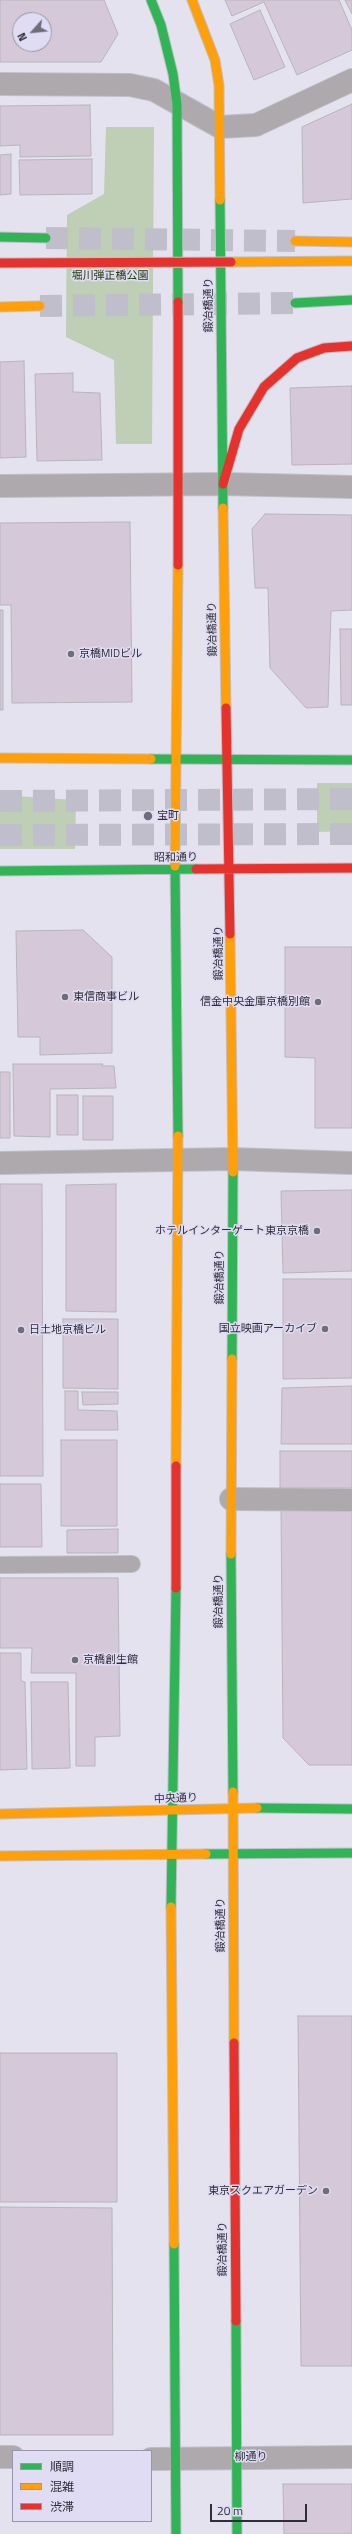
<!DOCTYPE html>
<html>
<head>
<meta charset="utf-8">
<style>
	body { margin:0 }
	#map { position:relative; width:352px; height:2534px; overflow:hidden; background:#e3e2ee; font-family:"Titillium Web","Noto Sans JP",sans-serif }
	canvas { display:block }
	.legend { position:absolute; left:12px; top:2450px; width:140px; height:72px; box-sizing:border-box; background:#dfdcf4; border:1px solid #9996a9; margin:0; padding:5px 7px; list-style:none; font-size:12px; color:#302e38 }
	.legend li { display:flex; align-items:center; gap:8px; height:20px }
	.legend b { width:20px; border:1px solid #9996a9 }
	.north { position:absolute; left:12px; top:12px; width:40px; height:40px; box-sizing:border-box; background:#dfdcf4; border:1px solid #9996a9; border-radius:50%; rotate:243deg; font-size:11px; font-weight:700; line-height:16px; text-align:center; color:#302e38 }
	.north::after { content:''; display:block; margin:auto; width:14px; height:18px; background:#6f6d78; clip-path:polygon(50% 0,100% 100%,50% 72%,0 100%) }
	.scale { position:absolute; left:210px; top:2504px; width:97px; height:18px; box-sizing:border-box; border:2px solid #302e38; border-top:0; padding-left:5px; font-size:12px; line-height:14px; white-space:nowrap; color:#302e38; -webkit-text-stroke:3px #dfdcf4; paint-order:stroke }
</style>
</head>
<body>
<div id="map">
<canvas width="352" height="2534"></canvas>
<ul class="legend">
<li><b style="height:5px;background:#30b455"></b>順調</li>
<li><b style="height:5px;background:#ff9f0a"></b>混雑</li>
<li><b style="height:5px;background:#e5322d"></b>渋滞</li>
</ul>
<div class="north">N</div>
<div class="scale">20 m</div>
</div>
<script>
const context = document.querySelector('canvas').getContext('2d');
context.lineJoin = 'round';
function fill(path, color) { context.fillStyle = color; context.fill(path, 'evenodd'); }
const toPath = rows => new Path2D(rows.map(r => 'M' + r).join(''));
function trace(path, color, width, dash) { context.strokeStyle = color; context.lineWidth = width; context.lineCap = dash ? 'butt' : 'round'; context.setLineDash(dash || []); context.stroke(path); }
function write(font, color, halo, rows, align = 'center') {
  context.font = font + ' "Titillium Web","Noto Sans JP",sans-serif'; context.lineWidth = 3; context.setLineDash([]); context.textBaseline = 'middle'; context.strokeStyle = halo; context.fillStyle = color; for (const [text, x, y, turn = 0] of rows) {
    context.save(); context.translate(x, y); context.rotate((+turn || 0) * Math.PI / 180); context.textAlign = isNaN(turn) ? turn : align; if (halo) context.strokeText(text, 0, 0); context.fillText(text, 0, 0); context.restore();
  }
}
fill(toPath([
	[106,127,154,127,152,444,116,444,114,360,66,337,67,215,104,194],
	[317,783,352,783,352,831,317,832],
	[0,795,76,800,75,849,0,849]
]), '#becfb6');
const building = toPath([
	[0,0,104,0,118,34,101,62,0,62,0,0],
	[20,20,44,20,44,44,20,44,20,20],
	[225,0,339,0,352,30,352,50,297,75,264,2,232,16,225,0],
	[345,0,352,0,352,14,345,0],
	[260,10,285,67,254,80,230,24,260,10],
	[352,104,352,199,303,203,302,127,352,104],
	[90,105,91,156,20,157,20,145,0,146,0,106,90,105],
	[11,154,11,194,0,195,0,155,11,154],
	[92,159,92,194,20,195,19,160,92,159],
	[24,361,26,457,0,458,0,362,24,361],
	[73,373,73,392,100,393,102,460,37,461,35,374,73,373],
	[352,386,352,464,292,465,290,388,352,386],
	[265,514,352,515,352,610,331,611,328,707,306,708,270,668,268,588,255,588,252,529,265,514],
	[130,522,132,702,12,703,11,605,0,605,0,523,130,522],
	[0,610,3,610,3,710,0,710,0,610],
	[340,629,352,629,352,705,341,705,340,629],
	[83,930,112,957,112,1053,40,1055,40,1037,18,1037,16,931,83,930],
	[285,947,352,947,352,1128,315,1128,315,1058,285,1057,285,947],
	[13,1064,103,1064,102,1066,114,1066,116,1088,50,1089,50,1137,14,1136,13,1064],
	[0,1072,10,1072,10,1138,0,1138,0,1072],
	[57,1095,78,1095,78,1135,57,1135,57,1095],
	[83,1096,113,1096,113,1140,83,1140,83,1096],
	[0,1184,42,1184,43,1476,0,1476,0,1184],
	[116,1184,116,1312,66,1311,66,1185,116,1184],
	[352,1190,352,1271,283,1273,281,1191,352,1190],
	[283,1279,352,1279,352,1378,283,1379,283,1279],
	[63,1319,118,1319,118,1389,63,1388,63,1319],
	[352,1386,352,1444,281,1444,282,1388,352,1386],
	[65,1391,78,1391,78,1410,117,1411,118,1430,65,1430,65,1391],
	[82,1392,118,1392,118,1404,83,1405,82,1392],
	[61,1440,117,1440,117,1526,61,1526,61,1440],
	[280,1451,352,1451,352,1488,280,1488,280,1451],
	[0,1484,41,1484,42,1547,0,1547,0,1484],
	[352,1507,352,1765,309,1765,283,1738,281,1508,352,1507],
	[118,1529,118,1553,67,1553,67,1530,118,1529],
	[0,1578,118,1578,120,1736,95,1737,95,1766,76,1766,76,1673,31,1673,32,1648,0,1648,0,1578],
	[0,1653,21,1653,21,1681,25,1682,27,1769,0,1770,0,1653],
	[31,1682,68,1682,70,1768,32,1769,31,1682],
	[298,2016,352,2016,352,2366,301,2366,298,2016],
	[0,2053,117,2053,117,2202,0,2202,0,2053],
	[0,2207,112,2208,113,2435,0,2435,0,2207],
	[283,2484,352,2484,352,2534,284,2534,283,2484]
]);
fill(building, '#d5c8d9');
trace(building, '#b8b4bc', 1);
trace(toPath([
	[0,801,352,799],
	[0,835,352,834]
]), '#bfbeca', 22, [22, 11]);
trace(toPath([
	[46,238,295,241],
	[40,306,295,303]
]), '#bfbeca', 22, [22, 11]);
const lane = toPath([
	[0,1565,132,1564]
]);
const street = toPath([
	[0,84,130,85,154,90,220,127,256,125,352,80],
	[0,486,223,484,352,487],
	[0,1163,233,1159,352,1163],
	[231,1499,352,1500],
	[0,2457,13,2457],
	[151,2459,352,2457]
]);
const fast = toPath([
	[151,0,161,25,173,74,177,104,178,302],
	[220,200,223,508],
	[0,237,46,238],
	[295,303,352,300],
	[151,759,352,760],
	[175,866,178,1136],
	[0,871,196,869],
	[232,1359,233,1172],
	[231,1554,233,1792],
	[257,1808,352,1809],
	[206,1854,352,1853],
	[171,1907,176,1588],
	[174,2244,176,2534],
	[236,2321,237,2534]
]);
const slow = toPath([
	[192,0,215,60,219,85,220,200],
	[295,241,352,242],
	[0,307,40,306],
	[223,508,226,708],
	[0,758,151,759],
	[175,866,178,565],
	[230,934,233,1172],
	[176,1466,178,1136],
	[231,1554,232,1359],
	[233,1792,234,2043],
	[0,1814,257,1808],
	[0,1856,206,1854],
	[171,1907,174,2244]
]);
const jam = toPath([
	[178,302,178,565],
	[223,484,239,429,264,387,297,358,324,348,352,346],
	[226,708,230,934],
	[196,869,352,868],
	[176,1588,176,1466],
	[234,2043,236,2321]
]);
trace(lane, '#c0bfc9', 18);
trace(street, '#c0bfc9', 24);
trace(fast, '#c0bfc9', 11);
trace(slow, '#c0bfc9', 11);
trace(jam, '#c0bfc9', 11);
trace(lane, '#ada9ac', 16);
trace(street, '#ada9ac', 22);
trace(fast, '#30b455', 9);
trace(slow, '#ff9f0a', 9);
trace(jam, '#e5322d', 9);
const slowBridge = toPath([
	[231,262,352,261]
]);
const jamBridge = toPath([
	[0,263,231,262]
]);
trace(slowBridge, '#c0bfc9', 11, []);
trace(jamBridge, '#c0bfc9', 11, []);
trace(slowBridge, '#ff9f0a', 9);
trace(jamBridge, '#e5322d', 9);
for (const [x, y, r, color] of [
	[71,654,4,"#6f6d78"],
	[148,816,5,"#6f6d78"],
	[65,997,4,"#6f6d78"],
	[318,1002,4,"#6f6d78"],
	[317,1231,4,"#6f6d78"],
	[325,1329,4,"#6f6d78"],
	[21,1330,4,"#6f6d78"],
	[75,1660,4,"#6f6d78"],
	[326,2191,4,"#6f6d78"]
]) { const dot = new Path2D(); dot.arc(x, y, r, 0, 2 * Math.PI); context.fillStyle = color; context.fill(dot); trace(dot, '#dfdcf4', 1.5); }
write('11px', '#1d3700', '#dfdcf4', [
	["堀川弾正橋公園",110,276]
]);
write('11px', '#302e38', '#dfdcf4', [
	["鍛冶橋通り",209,305,-90],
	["鍛冶橋通り",213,629,-91],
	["昭和通り",176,858,-1],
	["鍛冶橋通り",219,953,-90],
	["鍛冶橋通り",220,1277,-90],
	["鍛冶橋通り",219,1601,-90],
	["中央通り",176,1799,-2],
	["鍛冶橋通り",221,1925,-90],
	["鍛冶橋通り",223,2249,-90],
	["柳通り",251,2457]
]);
write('11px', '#302e38', '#dfdcf4', [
	["京橋MIDビル",79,654],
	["宝町",157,816],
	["東信商事ビル",73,997],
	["信金中央金庫京橋別館",310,1002,"right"],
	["ホテルインターゲート東京京橋",309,1231,"right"],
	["国立映画アーカイブ",317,1329,"right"],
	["日土地京橋ビル",29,1330],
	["京橋創生館",83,1660],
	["東京スクエアガーデン",318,2191,"right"]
], 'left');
</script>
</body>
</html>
